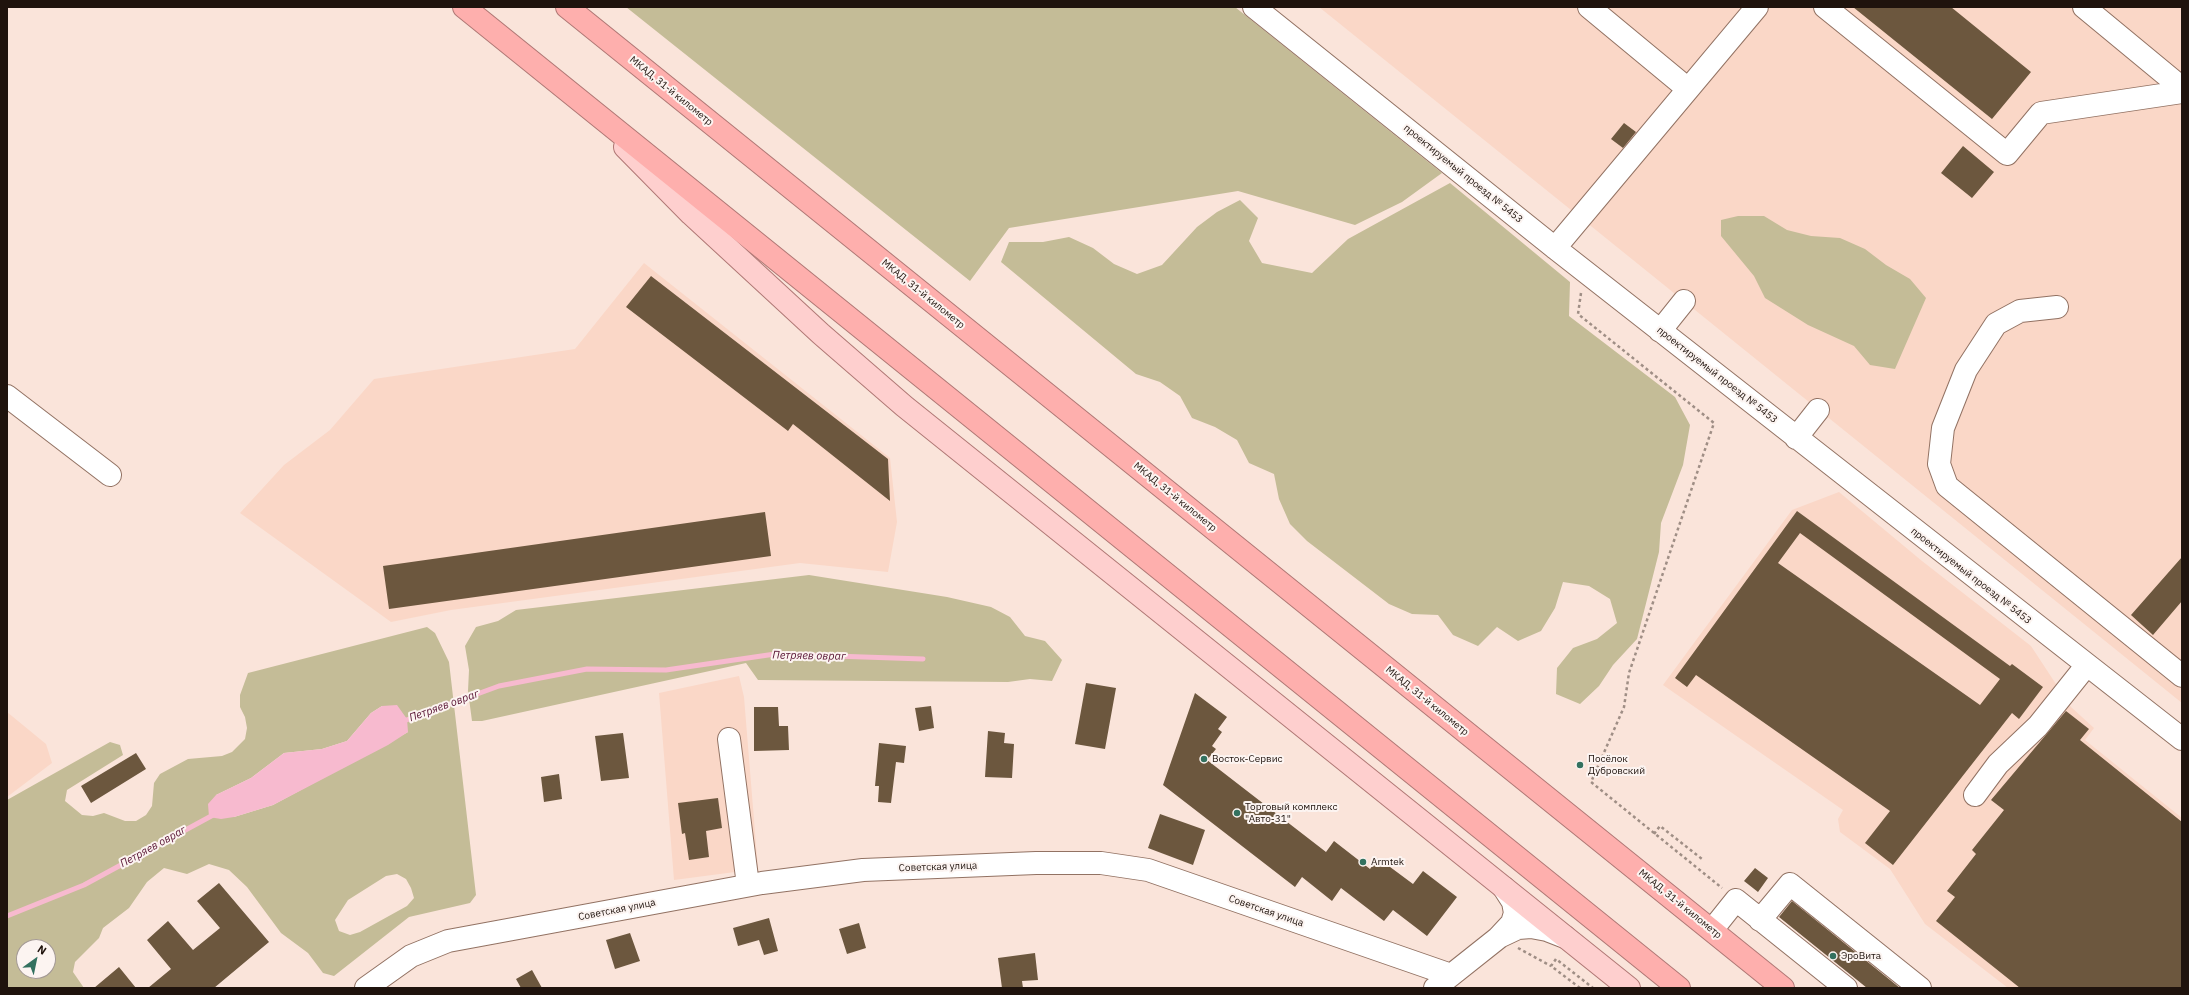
<!DOCTYPE html>
<html>
<head>
<meta charset="utf-8">
<style>
	body { margin:0 }
	#map { position:relative; width:2189px; height:995px; overflow:hidden; background:#fae4da; font-family:"IBM Plex Sans",sans-serif }
	canvas { display:block }
	.frame { position:absolute; inset:0; border:8px solid #1f130d; pointer-events:none }
	.north { position:absolute; left:16px; top:939px; width:40px; height:40px; box-sizing:border-box; background:#fcf4f1; border:1px solid #a49a96; border-radius:50%; rotate:33deg; font-size:11px; font-weight:700; line-height:16px; text-align:center; color:#1f130d }
	.north::after { content:''; display:block; margin:auto; width:14px; height:18px; background:#33715f; clip-path:polygon(50% 0,100% 100%,50% 72%,0 100%) }
</style>
</head>
<body>
<div id="map">
<canvas width="2189" height="995"></canvas>
<div class="frame"></div>
<div class="north">N</div>
</div>
<script>
const context = document.querySelector('canvas').getContext('2d');
context.lineJoin = 'round';
function fill(path, color) { context.fillStyle = color; context.fill(path, 'evenodd'); }
const toPath = rows => new Path2D(rows.map(r => 'M' + r).join(''));
function trace(path, color, width, dash) { context.strokeStyle = color; context.lineWidth = width; context.lineCap = dash ? 'butt' : 'round'; context.setLineDash(dash || []); context.stroke(path); }
function write(font, color, halo, rows, align = 'center') {
  context.font = font + ' "IBM Plex Sans",sans-serif'; context.lineWidth = 4; context.setLineDash([]); context.textBaseline = 'middle'; context.strokeStyle = halo; context.fillStyle = color; for (const [text, x, y, turn = 0] of rows) {
    context.save(); context.translate(x, y); context.rotate((+turn || 0) * Math.PI / 180); context.textAlign = isNaN(turn) ? turn : align; if (halo) context.strokeText(text, 0, 0); context.fillText(text, 0, 0); context.restore();
  }
}
fill(toPath([
	[1319,7,2182,7,2182,703,1581,218],
	[644,263,890,458,897,522,888,572,800,563,451,610,391,622,240,513,284,465,330,430,374,379,575,349],
	[1839,492,1922,561,2031,646,2071,707,2094,728,2085,740,2182,818,2182,988,2008,988,1925,924,1890,869,1840,832,1838,819,1843,810,1663,685,1792,510],
	[739,676,744,697,758,869,674,880,659,693],
	[7,712,46,744,52,763,7,797]
]), '#fad7c7');
fill(toPath([
	[626,7,1235,7,1442,173,1402,202,1355,225,1238,191,1009,228,970,281],
	[1450,183,1570,282,1569,316,1675,397,1690,425,1683,465,1661,523,1659,552,1637,639,1613,665,1599,686,1580,704,1556,694,1557,668,1573,648,1597,639,1617,623,1610,599,1589,586,1563,582,1555,608,1541,631,1518,641,1497,627,1478,646,1453,635,1438,615,1412,614,1389,604,1307,541,1290,524,1279,499,1274,474,1249,463,1237,440,1215,427,1192,418,1180,396,1160,382,1136,374,1001,262,1009,242,1043,242,1069,237,1093,248,1114,264,1137,274,1162,265,1197,227,1217,212,1240,200,1258,218,1249,241,1262,263,1312,273,1348,239],
	[1738,216,1764,216,1787,230,1811,236,1840,238,1865,249,1886,265,1910,279,1926,298,1895,369,1870,365,1854,346,1808,325,1765,298,1754,276,1721,236,1721,220],
	[809,575,947,597,991,607,1010,617,1025,636,1045,641,1062,660,1052,681,1030,679,1008,682,758,680,746,663,482,721,472,721,468,691,469,670,465,646,476,627,498,621,516,610],
	[427,627,435,633,449,662,476,895,470,903,409,917,334,976,323,973,308,953,281,933,247,887,229,870,209,864,187,874,164,868,147,882,129,908,103,928,99,938,75,962,73,972,84,988,7,988,7,800,110,742,120,745,123,755,67,790,65,801,82,815,93,816,104,813,125,821,136,821,146,815,152,806,154,783,160,774,188,759,222,756,232,752,245,739,247,728,245,717,240,707,240,695,248,673],
	[382,706,408,732,273,805,234,817,216,795,251,778,284,753,322,749,347,741,371,713],
	[397,874,406,879,411,888,414,898,407,906,360,932,350,935,339,931,335,920,348,900,386,876],
	[24,947,48,947,48,971,24,971]
]), '#c4bc97');
fill(toPath([
	[397,705,407,719,408,732,388,745,273,805,234,817,221,819,209,817,208,804,216,795,251,778,284,753,322,749,347,741,371,713,382,706]
]), '#f7bacf');
trace(toPath([
	[401,722,499,686,587,669,666,670,775,654,923,659],
	[7,916,84,885,215,814]
]), '#f7bacf', 5);
fill(toPath([
	[1853,7,1951,7,2031,72,1992,119],
	[1624,123,1636,132,1623,148,1611,139],
	[1963,146,1994,172,1972,198,1941,173],
	[651,276,888,459,890,501,793,424,788,431,626,307],
	[1797,511,2010,666,2012,664,2043,687,2019,719,2012,713,1893,865,1865,843,1890,811,1696,675,1687,687,1675,678],
	[1800,533,2000,679,1980,705,1778,563],
	[765,512,771,556,389,609,383,566],
	[2182,557,2182,601,2153,635,2131,615],
	[1086,683,1116,688,1105,749,1075,744],
	[1195,693,1227,717,1218,729,1222,732,1212,746,1216,749,1207,760,1326,852,1334,841,1370,869,1378,858,1413,884,1423,871,1457,897,1427,936,1393,910,1384,921,1341,888,1332,901,1302,877,1295,887,1163,785],
	[931,706,934,728,919,731,915,708],
	[754,707,778,707,779,726,788,726,789,750,754,751],
	[2066,711,2089,729,2080,740,2182,822,2182,988,2020,988,1936,921,1955,897,1947,891,1976,854,1972,850,2004,810,1991,800],
	[988,731,1005,733,1004,743,1014,744,1012,778,985,777],
	[623,733,629,778,601,781,595,736],
	[879,743,906,746,904,763,896,762,891,803,878,802,879,786,875,786],
	[136,753,146,769,91,803,81,786],
	[559,774,562,799,544,802,541,777],
	[718,798,722,828,706,831,709,857,689,860,685,833,682,834,678,803],
	[1160,814,1205,830,1193,865,1148,848],
	[1755,868,1768,878,1758,892,1744,881],
	[219,883,269,942,214,988,148,988,171,969,147,940,168,921,193,950,220,928,197,901],
	[1792,901,1900,988,1867,988,1779,917],
	[769,918,778,951,764,955,759,940,738,946,733,928],
	[859,923,866,948,847,954,839,929],
	[630,933,640,961,615,969,606,940],
	[1035,953,1038,980,1022,981,1023,988,1002,988,998,958],
	[119,967,136,988,94,988],
	[532,970,542,988,521,988,516,979]
]), '#6c573e');
const minor = toPath([
	[1254,7,1555,248,2182,739],
	[1589,7,1688,89],
	[1825,7,2007,154,2041,113,2182,92],
	[2084,7,2182,88],
	[1555,248,1757,7],
	[2057,307,2020,311,1996,324,1966,370,1943,428,1939,464,1947,486,2182,676],
	[1660,331,1684,301],
	[7,396,110,475],
	[1796,438,1818,410],
	[729,739,748,885],
	[1975,795,1998,764,2038,726,2086,666],
	[1760,920,1790,884,1920,988],
	[1712,930,1736,900,1846,988],
	[1499,937,1518,928,1531,927,1547,930,1565,937],
	[366,988,411,956,448,941,762,883,863,870,1036,863,1101,863,1148,870,1451,975],
	[1435,988,1498,938,1512,923,1515,913,1513,902,1504,888]
]);
const major = toPath([
	[625,147,691,214,821,334,904,406,1629,988]
]);
const highway = toPath([
	[464,7,1679,988],
	[567,7,1783,988]
]);
trace(minor, '#927263', 24);
trace(major, '#b07875', 24);
trace(highway, '#b07875', 24);
trace(toPath([
	[1581,293,1578,314,1714,423,1629,673,1624,707,1591,782,1722,888],
	[1654,834,1660,826,1702,859],
	[1518,948,1551,966],
	[1580,988,1551,966,1556,959,1593,988]
]), '#9f8e85', 2.5, [3, 3]);
trace(minor, '#fff', 22);
trace(major, '#fecfce', 22);
trace(highway, '#feafad', 22);
for (const [x, y, r, color] of [
	[1204,759,4,"#33715f"],
	[1580,765,4,"#33715f"],
	[1237,813,4,"#33715f"],
	[1363,862,4,"#33715f"],
	[1833,956,4,"#33715f"]
]) { const dot = new Path2D(); dot.arc(x, y, r, 0, 2 * Math.PI); context.fillStyle = color; context.fill(dot); trace(dot, '#fcf4f1', 1.5); }
write('10px', '#1f130d', '#fcf4f1', [
	["МКАД, 31-й километр",671,91,39],
	["проектируемый проезд № 5453",1463,174,39],
	["МКАД, 31-й километр",923,294,39],
	["проектируемый проезд № 5453",1717,375,38],
	["МКАД, 31-й километр",1175,497,39],
	["проектируемый проезд № 5453",1971,576,38],
	["МКАД, 31-й километр",1427,701,39],
	["Советская улица",938,867,-2],
	["МКАД, 31-й километр",1680,904,39],
	["Советская улица",617,910,-11],
	["Советская улица",1266,911,19]
]);
write('10px', '#1f130d', '#fcf4f1', [
	["Восток-Сервис",1212,759],
	["Посёлок",1588,759],
	["Дубровский",1588,771],
	["Торговый комплекс",1245,807],
	["\"Авто-31\"",1245,819],
	["Armtek",1371,862],
	["ЭроВита",1841,956]
], 'left');
write('italic 11px', '#561132', '#fcf4f1', [
	["Петряев овраг",809,656,1],
	["Петряев овраг",444,706,-20],
	["Петряев овраг",153,847,-29]
]);
</script>
</body>
</html>
